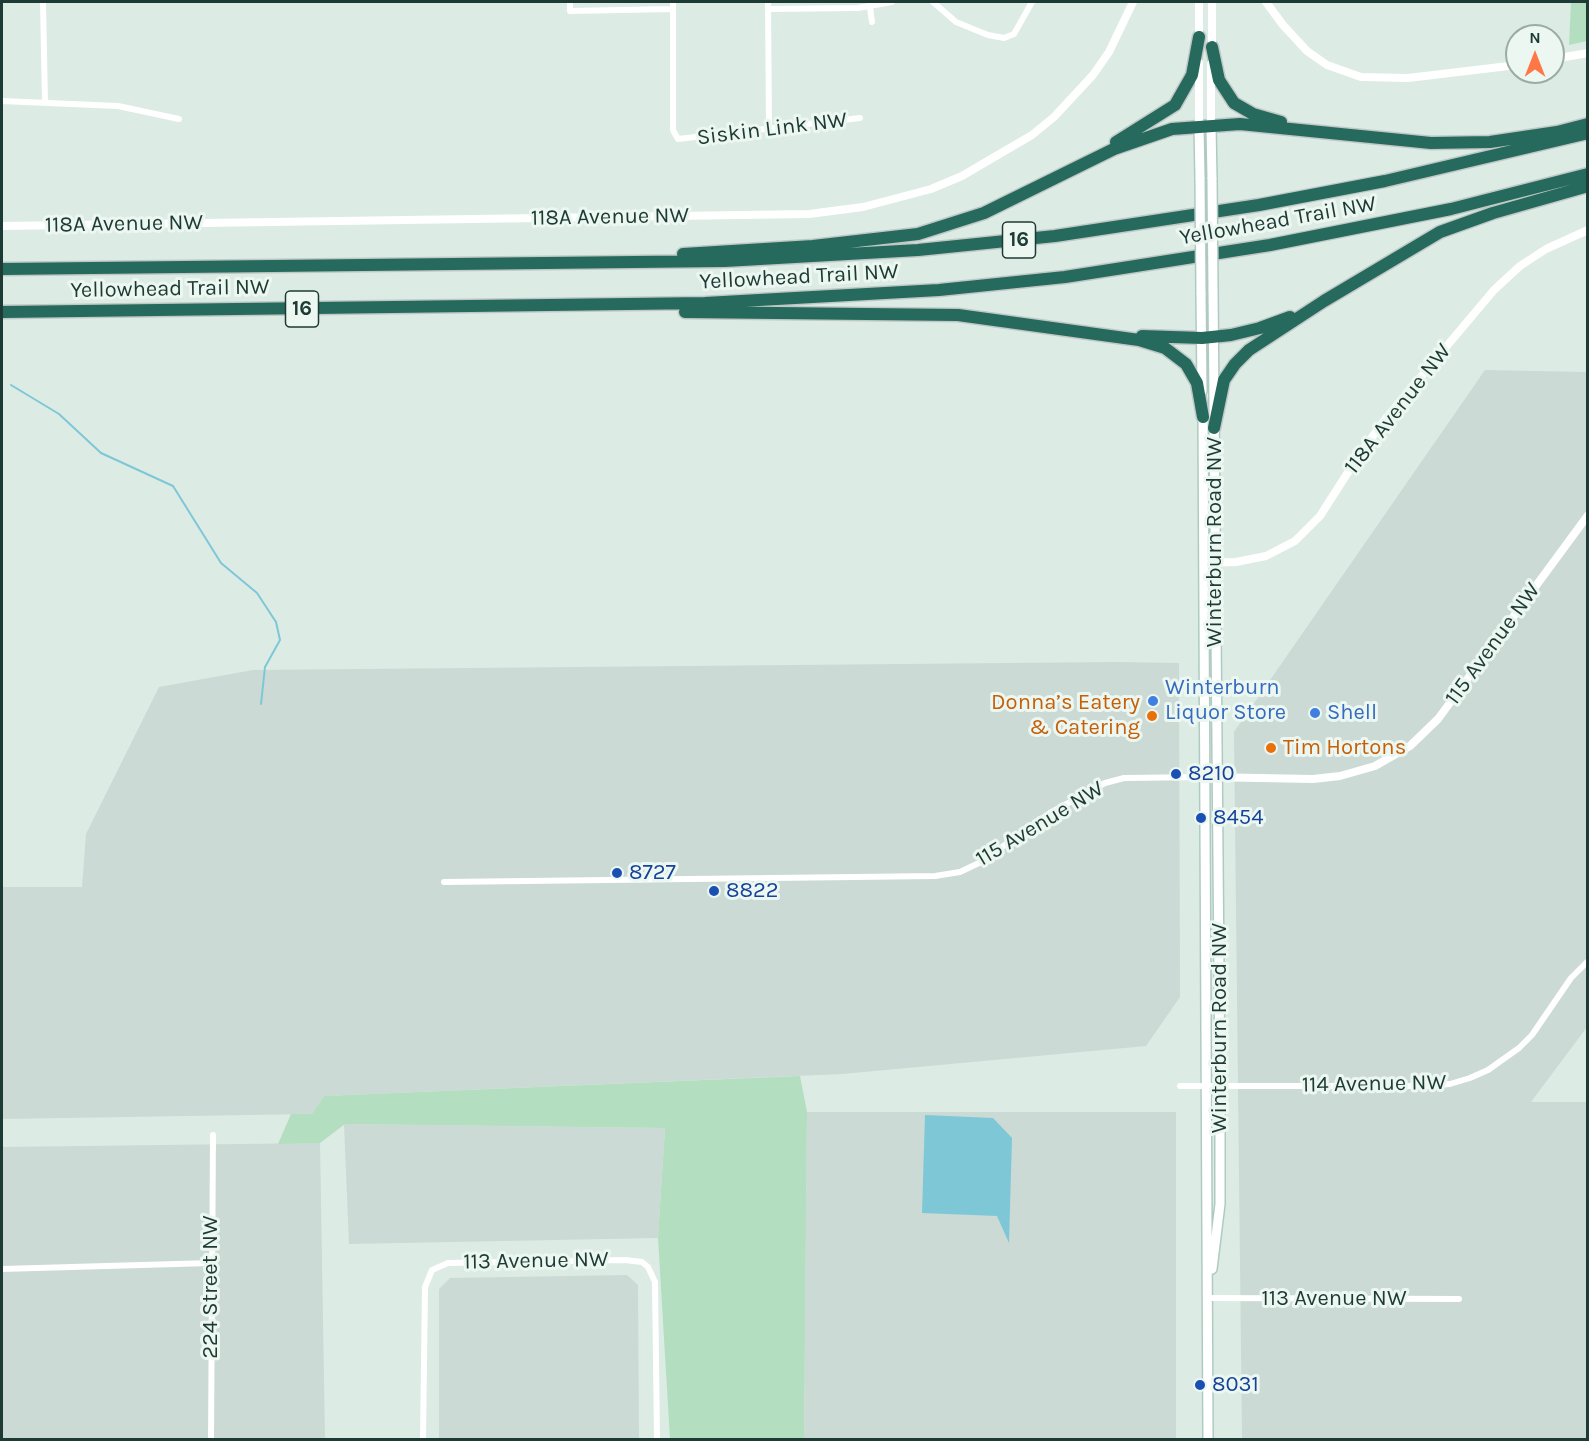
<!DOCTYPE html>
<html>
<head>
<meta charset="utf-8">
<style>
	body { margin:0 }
	#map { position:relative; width:1589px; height:1441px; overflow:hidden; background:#ddebe5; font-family:Karla,sans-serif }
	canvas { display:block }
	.frame { position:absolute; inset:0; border:3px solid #1d3b34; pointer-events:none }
	.north { position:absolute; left:1505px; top:24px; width:60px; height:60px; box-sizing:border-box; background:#edf7f2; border:2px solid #9aaca6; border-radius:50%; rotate:0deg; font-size:16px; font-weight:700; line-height:24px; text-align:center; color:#1d3b34 }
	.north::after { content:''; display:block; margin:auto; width:21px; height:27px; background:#ff7746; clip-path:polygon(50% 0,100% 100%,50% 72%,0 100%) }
</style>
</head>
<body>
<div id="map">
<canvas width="1589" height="1441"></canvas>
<div class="frame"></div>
<div class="north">N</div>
</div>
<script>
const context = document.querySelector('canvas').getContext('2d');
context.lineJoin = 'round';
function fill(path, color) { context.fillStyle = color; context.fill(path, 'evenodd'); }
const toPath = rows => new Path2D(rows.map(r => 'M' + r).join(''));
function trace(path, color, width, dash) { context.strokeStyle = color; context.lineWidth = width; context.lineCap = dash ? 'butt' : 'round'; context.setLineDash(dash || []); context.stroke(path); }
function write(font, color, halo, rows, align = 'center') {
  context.font = font + ' Karla,sans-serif'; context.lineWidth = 6; context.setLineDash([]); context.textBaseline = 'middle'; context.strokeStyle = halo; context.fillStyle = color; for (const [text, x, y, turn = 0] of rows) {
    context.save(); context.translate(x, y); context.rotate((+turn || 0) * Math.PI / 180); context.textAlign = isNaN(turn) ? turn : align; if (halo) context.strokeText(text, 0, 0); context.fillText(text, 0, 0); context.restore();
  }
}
fill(toPath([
	[1485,370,1587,372,1587,1027,1531,1102,1587,1102,1587,1439,1242,1439,1234,732],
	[1117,662,1179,663,1180,997,1146,1046,842,1074,324,1096,312,1114,2,1119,2,887,82,887,86,834,159,687,253,670],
	[807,1112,1176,1112,1176,1439,804,1440],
	[344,1124,665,1128,658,1238,349,1244],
	[320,1143,325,1439,2,1439,2,1147],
	[627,1275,638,1285,639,1439,439,1439,439,1289,450,1278]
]), '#cbdad4');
fill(toPath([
	[1571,2,1587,2,1587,41,1569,45],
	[800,1076,807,1112,804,1439,670,1439,658,1238,665,1128,345,1124,320,1143,278,1144,291,1114,312,1114,324,1096]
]), '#b3debf');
fill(toPath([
	[925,1115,993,1118,1012,1138,1009,1243,997,1216,922,1213]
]), '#7ec7d6');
trace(toPath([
	[11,385,59,414,101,453,173,486,221,563,257,593,276,622,280,640,265,667,261,704]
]), '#7ec7d6', 2);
const secondary = toPath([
	[1199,126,1200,179],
	[1211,126,1212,179],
	[1201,292,1202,391],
	[1203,411,1208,1440],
	[1212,1269,1220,1204,1220,1086,1213,289]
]);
const motorway = toPath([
	[1212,47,1219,80,1234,103,1253,114,1281,122],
	[1116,142,1175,105,1192,75,1199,37],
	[683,254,813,246,918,234,984,213,1114,149,1172,129,1240,124,1431,143,1490,142,1557,132,1588,124],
	[2,269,725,261,918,250,1055,236,1259,205,1385,181,1588,133],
	[2,312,705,303,939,290,1065,277,1270,245,1451,209,1588,174],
	[685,312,958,315,1139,340,1165,348,1186,364,1197,383,1203,417],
	[1142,336,1202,338,1231,335,1260,328,1290,317],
	[1214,428,1224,380,1235,364,1249,350,1324,301,1440,232,1493,213,1588,186]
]);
trace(secondary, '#afcbc1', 12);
trace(motorway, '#c0c8c6', 15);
trace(toPath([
	[43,2,45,103],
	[570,2,570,11,673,9],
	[673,2,673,130,678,139,860,118],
	[768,2,769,129],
	[933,2,956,22,988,35,1004,38,1014,34,1032,2],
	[870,7,872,22],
	[768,9,858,8,892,2],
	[2,101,118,106,179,119],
	[444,882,935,876,960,872,981,862,1050,813,1105,783,1124,778,1205,777],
	[1180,1086,1425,1086,1450,1084,1470,1078,1488,1070,1519,1048,1532,1035,1571,978,1588,961],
	[2,1269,211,1263],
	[1208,1298,1459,1299],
	[211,1440,213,1135],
	[423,1440,425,1287,432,1270,448,1263,625,1260,642,1262,648,1267,655,1282,657,1440]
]), '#fff', 6);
trace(toPath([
	[1199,2,1199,39],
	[1266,2,1283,25,1307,51,1327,65,1361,77,1408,78,1517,65],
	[1212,49,1212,2],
	[1553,59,1588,53],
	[1199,63,1199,126],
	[1211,126,1211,64],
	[2,226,809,214,863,207,931,189,962,176,1032,135,1054,117,1093,75,1109,52,1133,2],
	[1204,563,1236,562,1266,556,1295,541,1320,516,1361,452,1387,417,1494,290,1520,266,1546,249,1588,230],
	[1205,777,1313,779,1340,776,1375,766,1410,746,1438,719,1588,515]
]), '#fff', 8);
trace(secondary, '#fff', 9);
trace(motorway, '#266a5d', 12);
const secondaryBridge = toPath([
	[1200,179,1201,292],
	[1212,179,1213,289]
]);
trace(secondaryBridge, '#afcbc1', 12, []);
trace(secondaryBridge, '#fff', 9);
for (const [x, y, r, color] of [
	[1153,701,6,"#3f7fe0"],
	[1315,713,6,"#3f7fe0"],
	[1152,716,6,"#e8710a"],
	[1271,748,6,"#e8710a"],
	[1176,774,6,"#1a4fb4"],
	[1201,818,6,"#1a4fb4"],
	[617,873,6,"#1a4fb4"],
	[714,891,6,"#1a4fb4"],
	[1200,1385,6,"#1a4fb4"]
]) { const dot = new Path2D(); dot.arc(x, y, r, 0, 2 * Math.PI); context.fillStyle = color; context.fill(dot); trace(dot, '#edf7f2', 2); }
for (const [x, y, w] of [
	[1019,240,33],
	[302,309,33]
]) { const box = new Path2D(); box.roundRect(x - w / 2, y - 18, w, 36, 4.5); context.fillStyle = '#edf7f2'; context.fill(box); trace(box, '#1d3b34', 1.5); }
write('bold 21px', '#1d3b34', null, [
	["16",1019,240],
	["16",302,309]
]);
write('22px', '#1d3b34', '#edf7f2', [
	["Siskin Link NW",772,129,-7],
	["118A Avenue NW",610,217,-1],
	["Yellowhead Trail NW",1278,221,-10],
	["118A Avenue NW",124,224,-1],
	["Yellowhead Trail NW",799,277,-3],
	["Yellowhead Trail NW",170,289,-1],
	["118A Avenue NW",1398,409,-52],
	["Winterburn Road NW",1215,542,-90],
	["115 Avenue NW",1493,644,-54],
	["115 Avenue NW",1040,824,-31],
	["Winterburn Road NW",1220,1028,-90],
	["114 Avenue NW",1374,1084,-1],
	["113 Avenue NW",536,1261,-1],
	["224 Street NW",211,1287,-90],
	["113 Avenue NW",1334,1299]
]);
write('22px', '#366cbe', '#edf7f2', [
	["Winterburn",1165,688],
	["Liquor Store",1165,713],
	["Shell",1327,713]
], 'left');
write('22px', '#c56008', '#edf7f2', [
	["Donna’s Eatery",1140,703],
	["& Catering",1140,728],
	["Tim Hortons",1283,748,"left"]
], 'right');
write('22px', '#164399', '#edf7f2', [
	["8210",1188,774],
	["8454",1213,818],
	["8727",629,873],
	["8822",726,891],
	["8031",1212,1385]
], 'left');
</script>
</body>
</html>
